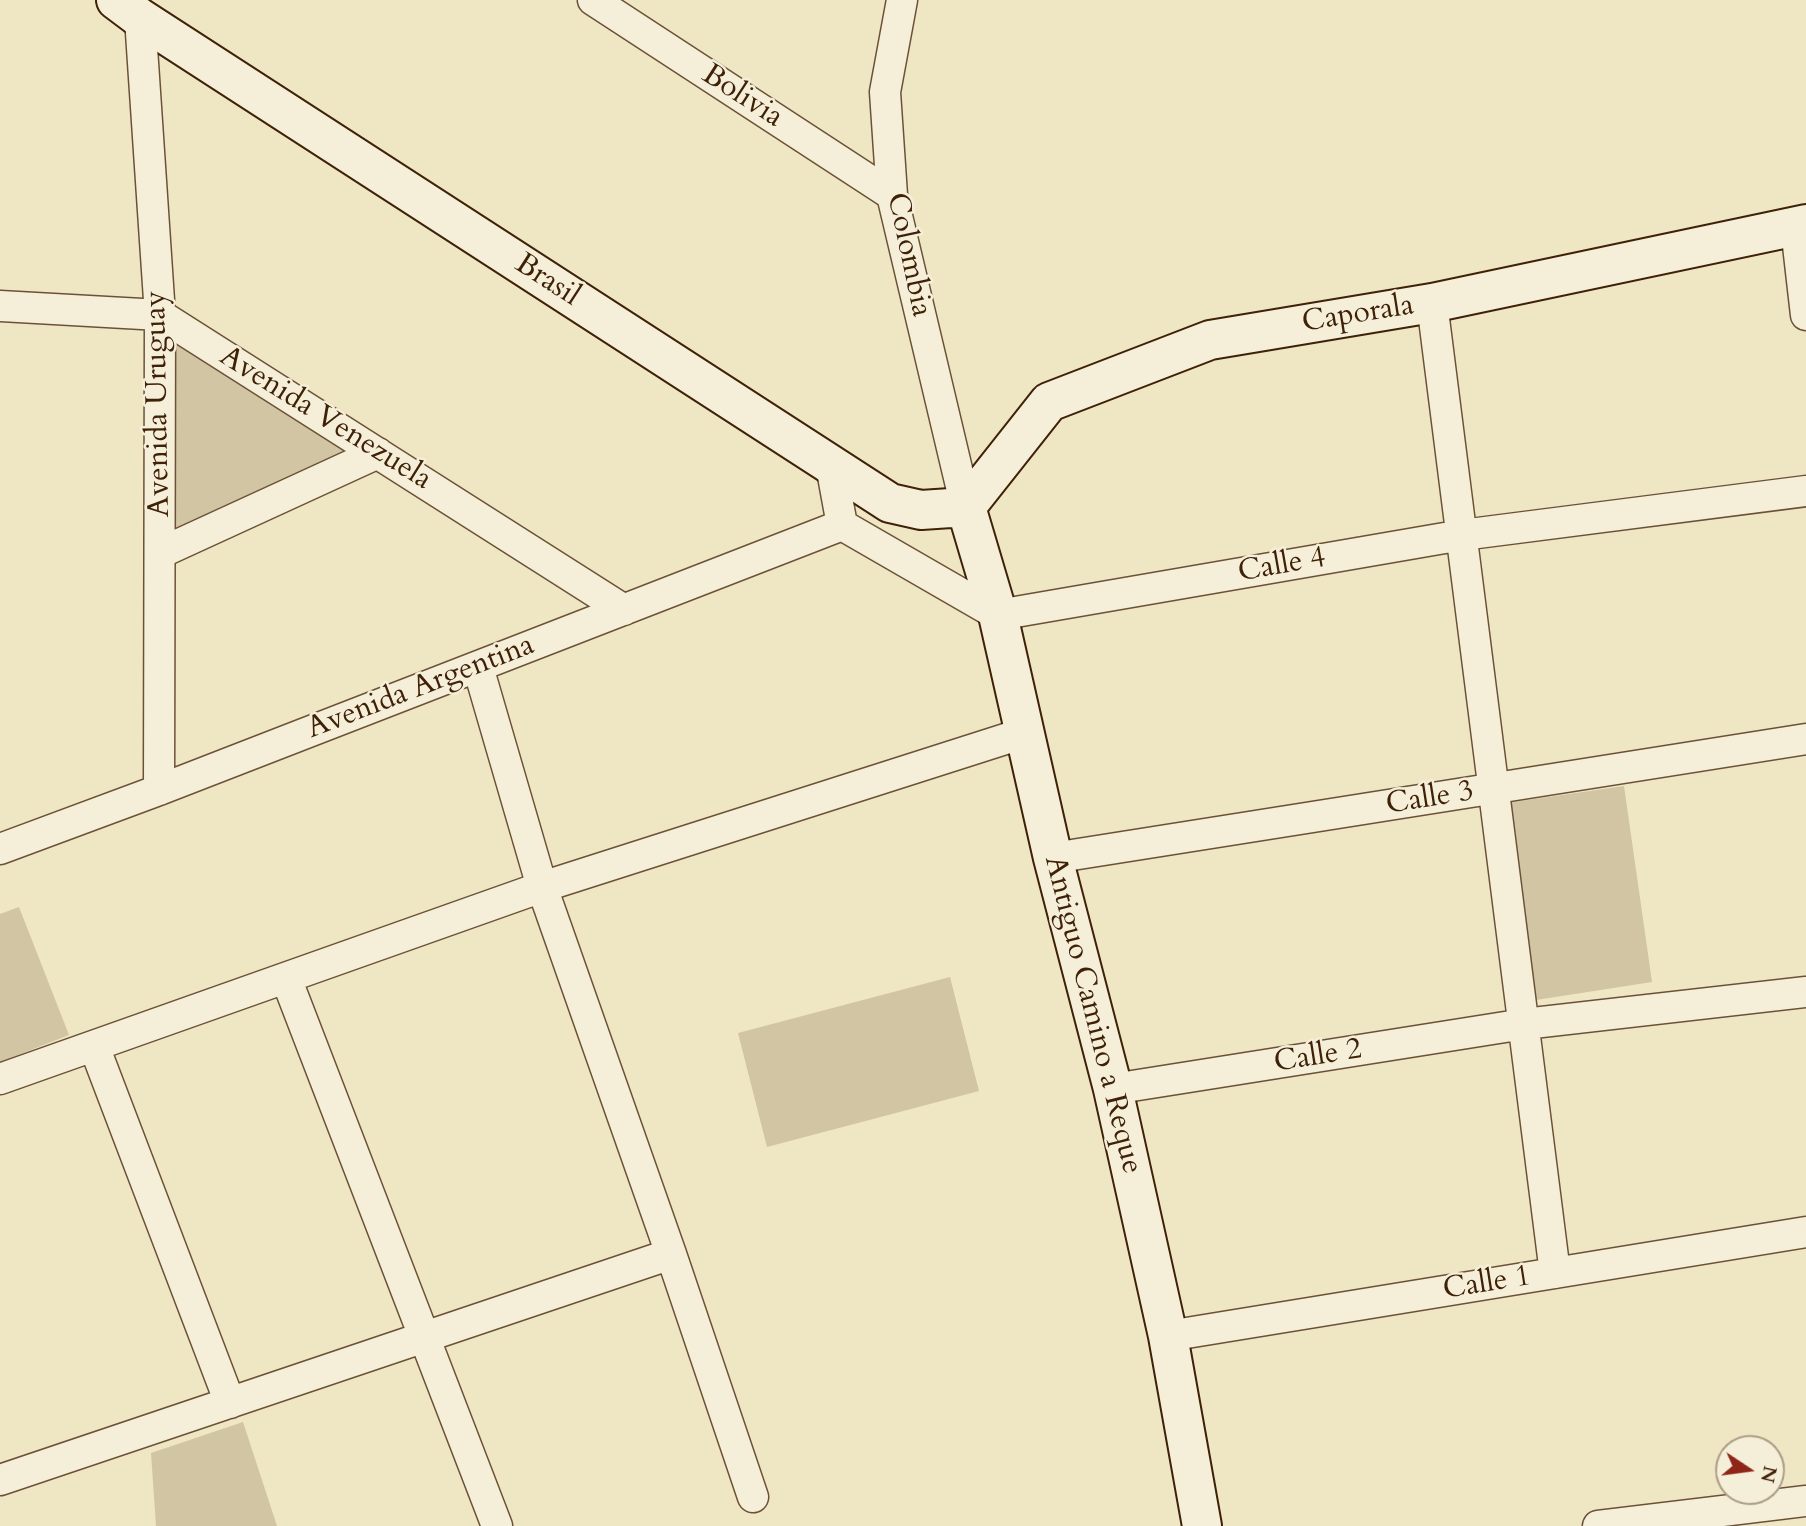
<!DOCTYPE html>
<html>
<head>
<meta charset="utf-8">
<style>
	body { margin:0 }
	#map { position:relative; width:1806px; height:1526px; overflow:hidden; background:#efe6c4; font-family:Cardo,serif }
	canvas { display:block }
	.north { position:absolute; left:1715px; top:1435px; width:70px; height:70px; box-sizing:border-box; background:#f5efd9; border:2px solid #ac9d85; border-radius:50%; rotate:103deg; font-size:19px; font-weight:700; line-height:28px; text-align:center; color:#3f2108 }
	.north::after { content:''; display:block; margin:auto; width:24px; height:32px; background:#8f2418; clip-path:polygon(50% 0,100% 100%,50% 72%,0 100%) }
</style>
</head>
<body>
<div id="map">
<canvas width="1806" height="1526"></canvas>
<div class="north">N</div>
</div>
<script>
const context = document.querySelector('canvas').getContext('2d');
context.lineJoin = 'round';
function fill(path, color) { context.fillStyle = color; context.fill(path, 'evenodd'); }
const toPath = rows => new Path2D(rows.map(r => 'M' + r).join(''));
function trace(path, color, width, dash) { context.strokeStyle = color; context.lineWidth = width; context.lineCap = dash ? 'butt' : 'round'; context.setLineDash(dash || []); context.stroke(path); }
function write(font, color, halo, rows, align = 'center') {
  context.font = font + ' Cardo,serif'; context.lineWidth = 5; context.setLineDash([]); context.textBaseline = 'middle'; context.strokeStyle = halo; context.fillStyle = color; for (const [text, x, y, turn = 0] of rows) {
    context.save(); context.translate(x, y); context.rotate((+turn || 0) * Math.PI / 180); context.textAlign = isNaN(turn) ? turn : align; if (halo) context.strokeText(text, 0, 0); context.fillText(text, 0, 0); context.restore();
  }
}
fill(toPath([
	[172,336,352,450,171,537],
	[1624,786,1652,982,1536,1000,1507,803],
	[19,907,69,1035,0,1062,0,914],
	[950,977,979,1091,767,1147,738,1033],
	[243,1422,277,1526,156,1526,151,1453]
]), '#d1c5a4');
const street = toPath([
	[593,0,892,195],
	[902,0,885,92,892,195,966,507],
	[140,18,160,315,159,790],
	[1796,228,1806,315],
	[1432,303,1555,1273],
	[0,306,160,315,624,610],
	[831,465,842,525,998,615,1462,535,1806,491],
	[160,553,378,453],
	[478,667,542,887,671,1254,753,1497],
	[0,849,159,790,842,525],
	[1053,858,1806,739],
	[286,978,497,1526],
	[94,1046,230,1403],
	[0,1079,542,887,1024,733],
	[1113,1089,1524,1024,1806,992],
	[1168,1336,1806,1232],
	[0,1480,671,1254],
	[1598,1526,1806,1501]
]);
const secondary = toPath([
	[116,0,140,18,890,503,921,510,966,507],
	[966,507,998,615,1053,858,1113,1089,1168,1336,1202,1526],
	[966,507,1049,402,1210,340,1432,303,1806,224]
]);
trace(street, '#6b5237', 33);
trace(secondary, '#3f2108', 42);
trace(street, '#f5efd9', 30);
trace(secondary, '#f5efd9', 38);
write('30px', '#3f2108', '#f5efd9', [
	["Bolivia",742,97,33],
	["Colombia",908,255,78],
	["Brasil",547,281,33],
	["Caporala",1358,315,-9],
	["Avenida Uruguay",159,404,-91],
	["Avenida Venezuela",325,419,32],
	["Calle 4",1282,566,-10],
	["Avenida Argentina",421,688,-21],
	["Calle 3",1430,799,-9],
	["Antiguo Camino a Reque",1092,1015,76],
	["Calle 2",1318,1057,-9],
	["Calle 1",1487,1284,-9]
]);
</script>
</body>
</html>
